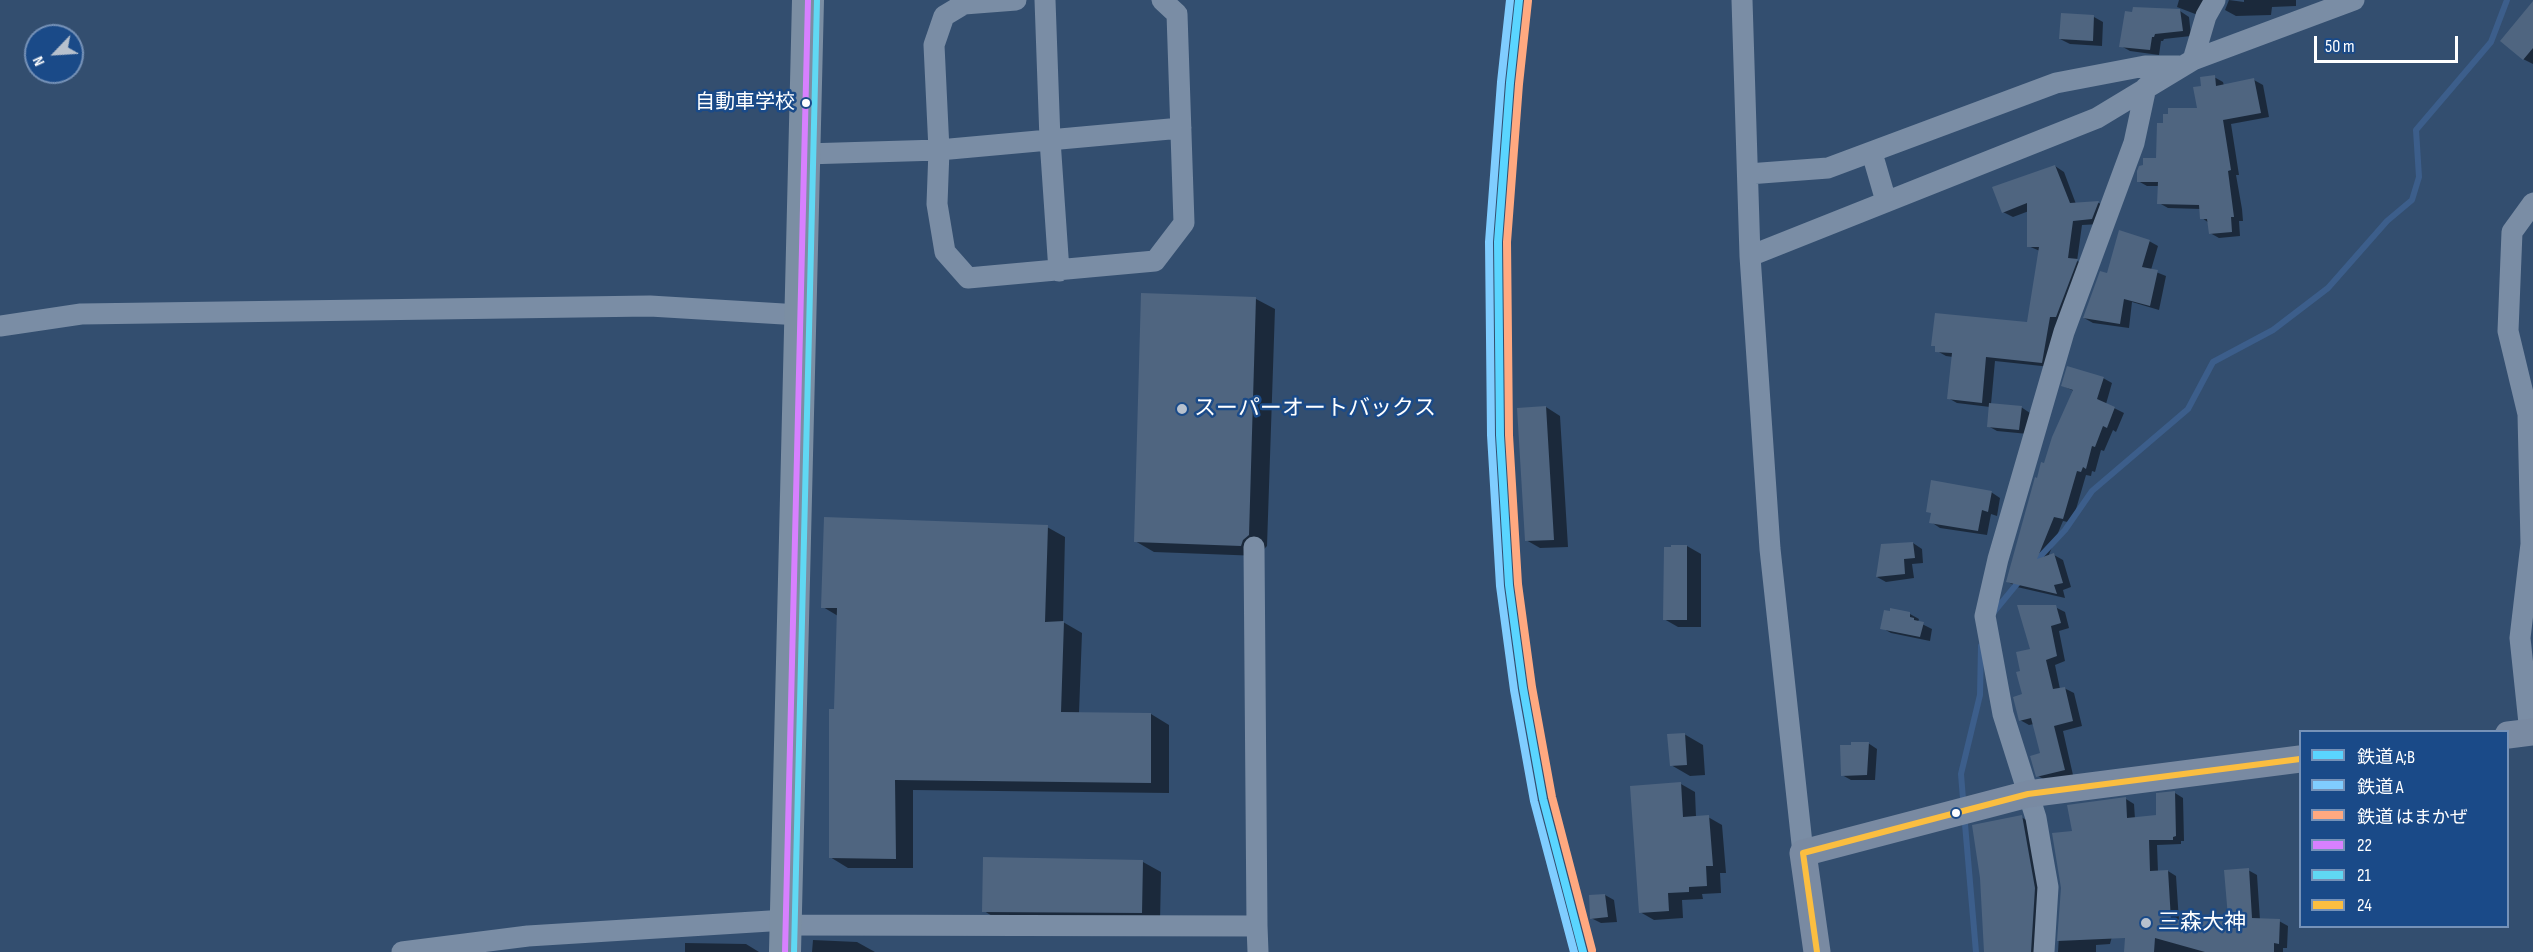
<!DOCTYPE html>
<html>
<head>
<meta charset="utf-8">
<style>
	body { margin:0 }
	#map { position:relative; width:2533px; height:952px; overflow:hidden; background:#334e6f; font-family:"Sofia Sans Condensed","Noto Sans JP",sans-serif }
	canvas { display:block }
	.legend { position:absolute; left:2299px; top:730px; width:210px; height:198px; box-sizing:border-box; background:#1a4a88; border:2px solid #7692b8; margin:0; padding:8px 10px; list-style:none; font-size:18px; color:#fff }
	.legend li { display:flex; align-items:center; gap:12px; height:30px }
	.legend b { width:30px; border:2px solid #7692b8 }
	.north { position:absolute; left:24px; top:24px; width:60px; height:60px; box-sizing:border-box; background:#1a4a88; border:2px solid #7692b8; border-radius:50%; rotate:245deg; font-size:16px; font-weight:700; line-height:24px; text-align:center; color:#fff }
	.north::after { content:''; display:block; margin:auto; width:21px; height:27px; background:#b8c1cd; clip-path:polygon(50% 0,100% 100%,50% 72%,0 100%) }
	.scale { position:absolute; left:2314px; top:36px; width:144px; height:27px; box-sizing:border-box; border:3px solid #fff; border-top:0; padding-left:8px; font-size:18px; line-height:21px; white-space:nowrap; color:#fff; -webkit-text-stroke:4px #1a4a88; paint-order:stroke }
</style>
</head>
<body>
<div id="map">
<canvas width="2533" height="952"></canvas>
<ul class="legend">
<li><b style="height:8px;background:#5ad5ff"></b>鉄道 A;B</li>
<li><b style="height:8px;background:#80cdff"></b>鉄道 A</li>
<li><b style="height:8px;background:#ffa980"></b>鉄道 はまかぜ</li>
<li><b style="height:8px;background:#d880ff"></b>22</li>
<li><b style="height:8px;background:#60d8f3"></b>21</li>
<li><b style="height:8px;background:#fbbe40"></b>24</li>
</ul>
<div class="north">N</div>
<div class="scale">50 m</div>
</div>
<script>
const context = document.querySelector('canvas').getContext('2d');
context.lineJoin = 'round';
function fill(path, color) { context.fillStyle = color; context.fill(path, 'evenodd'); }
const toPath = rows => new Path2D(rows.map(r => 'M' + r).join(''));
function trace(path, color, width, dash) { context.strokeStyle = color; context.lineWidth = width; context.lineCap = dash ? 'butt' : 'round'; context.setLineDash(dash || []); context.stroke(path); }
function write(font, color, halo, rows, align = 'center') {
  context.font = font + ' "Sofia Sans Condensed","Noto Sans JP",sans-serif'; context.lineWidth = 5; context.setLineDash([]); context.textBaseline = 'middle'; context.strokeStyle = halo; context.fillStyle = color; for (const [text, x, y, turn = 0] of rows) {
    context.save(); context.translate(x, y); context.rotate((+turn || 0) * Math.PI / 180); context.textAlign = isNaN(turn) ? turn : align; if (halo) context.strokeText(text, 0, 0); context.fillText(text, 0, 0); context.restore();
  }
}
fill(toPath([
	[2179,0,2212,0,2203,17,2177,7],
	[2229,0,2244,2,2244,0,2303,0,2296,0,2296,6,2272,7,2271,15,2236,16,2225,10],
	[2533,3,2533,64,2523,59],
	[2180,11,2189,17,2191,36,2164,39,2163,41,2161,41,2159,55,2130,51,2121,46],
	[2094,17,2103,22,2102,46,2070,44,2060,39],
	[2214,77,2223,82,2224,86,2254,80,2263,85,2269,117,2231,124,2239,175,2236,175,2242,209,2243,221,2239,221,2240,236,2219,238,2210,233,2209,223,2202,218,2201,209,2168,208,2159,203,2159,186,2147,186,2138,181,2158,160,2164,125,2198,109,2203,87],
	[2055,166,2064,172,2076,204,2099,203,2107,208,2101,224,2082,225,2077,261,2086,265,2051,367,1995,361,1991,404,2021,407,2030,413,2028,434,1997,431,1988,426,1990,407,1957,403,1948,398,1953,357,1946,356,1937,351,2028,323,2040,251,2028,246,2029,211,2013,217,2003,212],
	[2149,241,2158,246,2151,270,2166,276,2159,310,2132,302,2129,328,2093,323,2084,318,2108,275],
	[1143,295,1256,299,1275,309,1267,546,1262,551,1260,556,1154,552,1135,541],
	[2103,378,2112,383,2106,404,2124,413,2116,432,2113,430,2104,451,2101,450,2095,472,2092,471,2091,476,2086,475,2072,523,2063,521,2048,557,2054,555,2063,560,2071,587,2063,590,2065,598,2017,587,2008,582,2038,480,2074,391,2063,386],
	[1546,407,1560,416,1568,547,1540,548,1526,540,1519,409],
	[1991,492,2000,498,1997,516,1991,514,1987,535,1940,528,1931,522],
	[1047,527,1065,537,1063,622,1082,633,1079,713,1151,714,1169,725,1169,793,913,790,913,868,848,868,830,857,838,616,823,607],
	[1913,543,1922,549,1923,563,1912,564,1914,578,1886,582,1877,577],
	[1687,546,1701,554,1701,627,1678,627,1664,619],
	[2055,607,2065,612,2069,628,2059,631,2065,661,2055,665,2060,689,2064,688,2074,693,2082,726,2063,731,2073,775,2047,781,2038,776,2042,754,2034,724,2029,725,2020,720,2024,695,2022,672],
	[1910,614,1919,619,1918,622,1932,629,1930,641,1891,633,1882,628],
	[1684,734,1703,745,1705,775,1690,776,1671,765],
	[1868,743,1877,749,1875,780,1851,780,1842,775],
	[1681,784,1695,792,1696,817,1708,817,1722,825,1726,873,1720,873,1721,893,1702,894,1703,899,1682,900,1683,918,1654,920,1640,912],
	[2175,793,2183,798,2184,841,2181,841,2181,844,2157,845,2158,872,2168,871,2176,876,2179,921,2230,918,2248,870,2257,875,2260,920,2279,921,2288,926,2287,948,2283,948,2283,952,2125,952,2127,879,2110,944,2096,945,2096,952,2058,952,2062,888,2073,833,2126,799,2134,804,2135,819,2158,817],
	[2021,817,2030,822,2043,893,2038,952,1985,952],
	[1143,862,1161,872,1160,923,1002,922,984,911],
	[1605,895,1614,900,1617,922,1601,923,1591,918],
	[813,940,857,942,875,952,812,952],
	[685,943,746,944,759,952,685,952]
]), '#0007');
trace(toPath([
	[2035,562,2065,530,2092,491,2188,409,2213,362,2273,330,2328,288,2387,221,2412,200,2419,177,2416,130,2491,42,2507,0],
	[1993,613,2021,579],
	[1963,799,1961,774,1980,695,1981,646],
	[1965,824,1976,952]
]), '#3c5e8b', 6);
fill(toPath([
	[2533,1,2533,48,2523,60,2500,41],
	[2133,7,2180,9,2183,31,2155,34,2154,37,2152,37,2150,50,2119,47,2125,11,2132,12],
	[2061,13,2094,15,2093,41,2059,39],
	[2215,75,2216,86,2254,78,2261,113,2223,120,2231,170,2228,171,2234,217,2231,217,2232,232,2209,234,2207,219,2200,219,2199,205,2157,204,2158,182,2137,182,2137,171,2139,166,2143,165,2143,158,2156,158,2157,123,2163,123,2163,114,2168,114,2168,108,2197,108,2193,87,2201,86,2200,77],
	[2055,165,2070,203,2099,201,2092,219,2073,221,2068,258,2078,259,2056,317,2050,317,2042,363,1986,357,1982,403,1947,399,1952,353,1935,352,1935,346,1931,346,1935,313,2027,322,2039,247,2027,247,2027,203,2002,213,1992,187],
	[2119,230,2150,240,2142,267,2158,270,2150,306,2124,299,2120,324,2083,318,2100,271,2107,273],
	[1141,293,1256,297,1249,535,1243,540,1241,546,1134,542],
	[2067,366,2104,377,2097,399,2115,407,2107,428,2103,426,2095,447,2092,446,2086,469,2083,467,2081,472,2077,471,2063,519,2054,517,2037,559,2054,553,2063,583,2054,585,2057,594,2006,582,2035,477,2037,478,2041,462,2044,463,2052,437,2073,390,2061,386],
	[1989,403,2022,406,2019,430,1987,427],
	[1546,406,1554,540,1525,541,1517,408],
	[1931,480,1992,491,1988,512,1982,510,1978,531,1929,523,1931,513,1926,512],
	[824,517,1048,525,1045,622,1064,621,1061,712,1151,713,1151,783,895,780,896,859,829,858,829,709,834,709,837,608,821,608],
	[1913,542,1915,558,1904,559,1905,574,1876,577,1881,544],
	[1671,545,1687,545,1687,620,1663,620,1664,547,1671,547],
	[2017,605,2056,605,2061,623,2051,626,2057,656,2046,660,2053,689,2065,687,2073,721,2054,726,2065,770,2036,777,2030,756,2040,753,2031,718,2019,721,2013,697,2022,694,2016,672,2020,671,2016,652,2030,649],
	[1890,608,1910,612,1910,617,1914,618,1914,620,1924,622,1920,637,1880,629,1884,610,1890,611],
	[1685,733,1687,765,1670,766,1667,734],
	[1851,742,1869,742,1867,775,1841,776,1840,745,1851,745],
	[1681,782,1683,817,1709,815,1713,866,1706,866,1707,886,1689,887,1689,892,1668,893,1669,911,1639,913,1630,786],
	[2175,791,2176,836,2173,837,2173,840,2149,840,2150,871,2168,870,2171,920,2228,917,2224,870,2249,868,2252,918,2280,919,2279,944,2274,943,2274,952,2205,952,2155,938,2154,952,2124,952,2125,938,2057,941,2061,888,2052,833,2072,831,2067,805,2126,797,2127,818,2156,815,2156,793],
	[2022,815,2035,888,2031,952,1984,952,1980,878,1972,825],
	[983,857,1143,860,1142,913,982,912],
	[1605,894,1608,917,1590,919,1589,895]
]), '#4f6580');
trace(toPath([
	[1016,0,964,4,944,16,934,45,939,150,937,204,945,252,968,278,1155,261,1184,223,1177,14,1162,0],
	[1045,0,1050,140,1059,271],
	[1742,0,1750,256,1770,549,1803,853],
	[2193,60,2206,16,2215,0],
	[1872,153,1886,201],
	[805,154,939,150,1181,128],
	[1748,174,1828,168,2056,83,2145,66,2179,66],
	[1750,256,2097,118,2193,60,2354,0],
	[0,326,81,314,650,306,800,315],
	[2530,733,2520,638,2531,544,2528,414,2508,331,2512,232,2533,203],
	[786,925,1257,926,1254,547],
	[1257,926,1258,952],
	[402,952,528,936,786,920],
	[2044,952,2048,887,2042,853,2036,818,2003,714,1985,616,1998,559,2064,332,2134,143,2146,87]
]), '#7a8da5', 21);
trace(toPath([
	[2508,735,2533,732],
	[1817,952,1803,853,2028,794,2300,759]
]), '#798aa2', 27);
trace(toPath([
	[785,952,808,0]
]), '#7b8ea3', 32);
trace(toPath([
	[785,952,808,0]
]), '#d880ff', 6);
trace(toPath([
	[794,952,817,0]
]), '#60d8f3', 6);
trace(toPath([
	[1803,853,2028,794,2300,759],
	[1803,853,1817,952]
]), '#fbbe40', 6);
trace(toPath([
	[1519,0,1510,83,1498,242,1500,435,1509,585,1523,688,1543,799,1583,952]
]), '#5ad5ff', 8);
trace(toPath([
	[1510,0,1501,82,1489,242,1491,435,1500,586,1514,690,1534,801,1574,952]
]), '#80cdff', 8);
trace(toPath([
	[1528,1,1519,84,1507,242,1509,435,1518,584,1532,687,1552,797,1592,950]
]), '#ffa980', 8);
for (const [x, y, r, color] of [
	[806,103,5,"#fff"],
	[1182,409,6,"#b8c1cd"],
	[1956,813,5,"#fff"],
	[2146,923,6,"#b8c1cd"]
]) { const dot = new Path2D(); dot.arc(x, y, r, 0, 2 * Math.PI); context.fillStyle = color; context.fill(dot); trace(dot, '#1a4a88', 2); }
write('20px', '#fff', '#1a4a88', [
	["自動車学校",795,103]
], 'right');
write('22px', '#fff', '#1a4a88', [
	["スーパーオートバックス",1194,409],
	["三森大神",2158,923]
], 'left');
</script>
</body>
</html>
